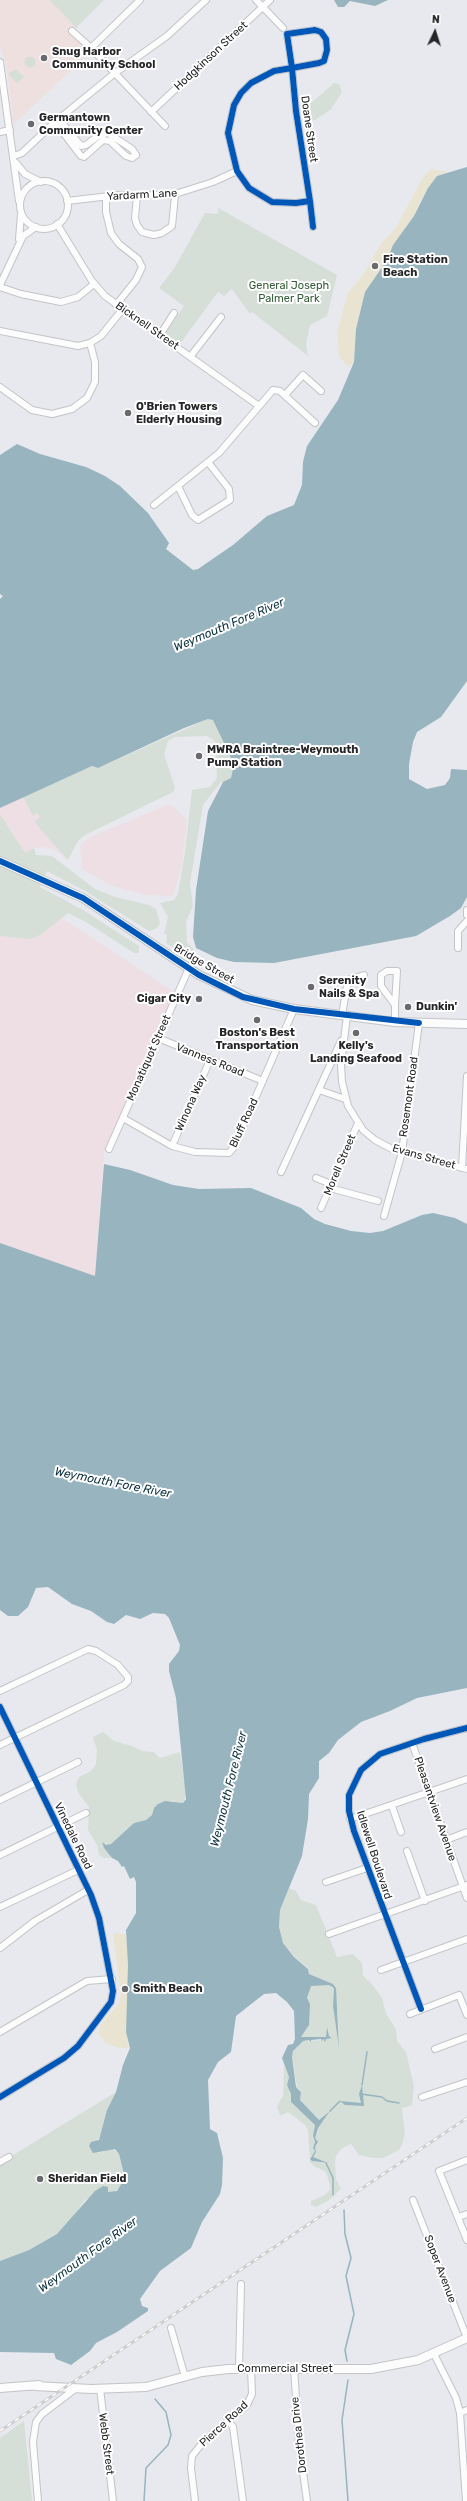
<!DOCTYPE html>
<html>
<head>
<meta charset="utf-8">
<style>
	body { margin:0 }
	#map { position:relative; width:467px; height:2501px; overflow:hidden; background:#e8e9ee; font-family:Rubik,sans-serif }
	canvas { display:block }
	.north { position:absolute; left:415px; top:12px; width:40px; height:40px; -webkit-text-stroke:3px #fff; paint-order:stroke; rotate:4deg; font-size:11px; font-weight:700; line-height:16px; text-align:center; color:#262629 }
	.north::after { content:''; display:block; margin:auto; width:14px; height:18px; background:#262629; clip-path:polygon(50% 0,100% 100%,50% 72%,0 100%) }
</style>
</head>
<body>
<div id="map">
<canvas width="467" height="2501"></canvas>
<div class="north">N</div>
</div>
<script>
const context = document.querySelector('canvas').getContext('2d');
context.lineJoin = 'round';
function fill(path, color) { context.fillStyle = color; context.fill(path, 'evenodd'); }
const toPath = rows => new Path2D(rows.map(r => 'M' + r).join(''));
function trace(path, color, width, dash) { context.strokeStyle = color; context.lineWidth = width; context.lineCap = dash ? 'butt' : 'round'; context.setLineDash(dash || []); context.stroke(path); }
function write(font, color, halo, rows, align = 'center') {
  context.font = font + ' Rubik,sans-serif'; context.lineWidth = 4; context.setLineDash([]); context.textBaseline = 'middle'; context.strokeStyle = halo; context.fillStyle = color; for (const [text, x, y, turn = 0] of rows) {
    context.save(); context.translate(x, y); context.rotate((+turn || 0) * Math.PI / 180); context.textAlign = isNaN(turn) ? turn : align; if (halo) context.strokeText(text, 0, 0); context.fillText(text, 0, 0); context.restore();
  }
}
fill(toPath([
	[23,797,33,816,37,813,68,860,56,851,47,847,34,848,25,853,0,814,0,808],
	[169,804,187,819,182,865,173,896,145,895,112,886,82,869,80,846,88,838],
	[62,918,174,992,104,1152,95,1277,0,1243,0,936,30,939]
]), '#eddfe4');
fill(toPath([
	[0,0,50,0,76,28,71,33,89,53,14,124,6,63,0,48]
]), '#ede0de');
fill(toPath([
	[50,0,104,0,76,28],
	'24.5 62a5.5 5.5 0 1 1 11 0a5.5 5.5 0 1 1-11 0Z',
	[16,69,24,77,17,83,8,74],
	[334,83,339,84,342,92,331,109,315,120,303,122,302,111],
	[218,208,337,275,327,316,310,325,306,344,308,356,252,312,250,314,232,289,224,296,218,292,179,345,165,334,184,306,159,288,175,267,205,213,218,214],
	[208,719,213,719,234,764,231,778,226,782,221,782,203,805,190,883,193,906,186,922,187,942,195,951,190,958,166,943,167,935,164,933,168,917,160,903,174,900,178,894,185,852,192,790,210,787,217,778,215,741,207,736,175,737,168,741,164,754,175,788,173,792,85,835,78,841,68,860,41,830,35,821,40,817,37,813,33,816,23,797,92,766,98,768],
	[0,814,25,853,34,848,36,855,52,856,95,889,115,897,149,905,156,909,160,923,157,928,149,931,85,891,47,871,40,887,83,910,139,946,139,953,134,953,86,922,68,913,42,934,30,939,0,936],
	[103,1732,114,1741,132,1746,142,1751,154,1752,160,1758,180,1752,187,1792,183,1803,172,1801,154,1808,152,1815,146,1820,134,1823,111,1844,106,1845,103,1843,104,1848,112,1858,104,1858,99,1855,97,1845,88,1830,89,1807,79,1794,76,1785,79,1777,91,1771,96,1764,97,1750,93,1737],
	[289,1888,296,1891,301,1900,316,1905,337,1957,353,1954,362,1963,363,1976,372,1984,382,1998,386,2014,396,2029,397,2041,406,2052,414,2086,412,2105,402,2108,405,2134,402,2145,399,2150,383,2158,373,2158,359,2155,351,2144,342,2148,336,2156,335,2162,336,2179,341,2189,329,2200,316,2207,311,2205,311,2201,325,2195,331,2189,326,2172,314,2166,310,2162,308,2130,305,2125,288,2112,280,2116,277,2106,283,2096,284,2065,289,2077,287,2084,291,2094,291,2102,315,2125,313,2138,315,2142,313,2148,315,2152,310,2157,312,2161,327,2164,312,2157,316,2153,315,2147,318,2144,315,2138,318,2128,329,2112,319,2120,300,2100,301,2091,297,2087,292,2057,293,2051,302,2041,322,2040,332,2037,329,2036,327,2028,326,2037,301,2037,309,2024,307,1998,311,1985,329,1985,334,1988,333,2006,339,2046,338,2014,335,1999,336,1988,333,1984,309,1974,308,1968,295,1957,283,1943,279,1927,280,1910],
	[116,2092,107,2110,103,2130,97,2142,98,2153,112,2148,119,2154,125,2177,122,2186,112,2193,108,2192,85,2200,67,2225,57,2234,29,2250,0,2261,0,2163],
	[24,2421,32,2501,0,2501,0,2438]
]), '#d5dfd7');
fill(toPath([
	[431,169,448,172,437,176,420,201,414,216,393,245,387,260,365,292,356,329,354,362,348,367,339,356,337,332,348,293,363,275,381,244,395,229,424,176],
	[113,1933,126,1934,128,1965,127,2041,130,2048,119,2048,106,2043,98,2033,100,2026,119,2003,121,1994]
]), '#e9e4d1');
fill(toPath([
	[334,0,388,0,375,6,350,1,344,7,338,7],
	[467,167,467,681,441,717,417,732,413,742,409,764,409,779,427,789,445,785,450,778,451,769,467,770,467,897,461,908,450,916,416,936,274,963,234,962,217,958,196,948,193,937,196,890,208,811,223,782,231,778,234,764,213,720,208,719,184,728,98,768,92,766,0,808,0,599,3,596,0,594,0,455,17,444,40,454,86,467,105,476,120,486,148,513,169,543,166,549,193,570,198,569,233,545,267,516,294,505,302,485,303,462,307,446,338,400,354,362,356,329,365,292,387,260,393,245,414,216,428,188,437,176],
	[104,1164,130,1170,173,1185,199,1189,251,1188,301,1208,314,1219,325,1224,351,1231,370,1233,383,1231,422,1215,433,1213,455,1218,467,1224,467,1688,417,1698,390,1711,361,1722,338,1740,329,1753,319,1761,319,1778,309,1794,308,1819,302,1856,280,1910,279,1927,283,1943,294,1957,308,1969,309,1974,333,1984,336,1988,339,2048,333,2006,334,1988,329,1985,311,1986,307,1998,310,2004,309,2025,301,2037,326,2037,327,2027,329,2036,332,2038,326,2039,325,2043,324,2039,322,2041,321,2039,311,2040,311,2042,309,2040,303,2041,293,2051,292,2057,296,2087,301,2092,300,2100,319,2120,330,2111,318,2128,315,2138,318,2142,315,2147,316,2152,313,2157,328,2163,312,2161,310,2159,315,2151,313,2148,315,2142,313,2136,315,2125,291,2102,291,2094,287,2085,289,2077,282,2058,288,2045,293,2044,295,2039,294,2011,287,2002,276,1993,264,1994,236,2016,231,2052,218,2062,208,2080,210,2129,217,2133,223,2158,222,2185,220,2194,202,2222,191,2248,160,2271,140,2299,142,2306,148,2308,148,2311,117,2332,96,2343,90,2351,71,2365,56,2359,54,2353,0,2352,0,2261,29,2250,57,2234,95,2191,103,2186,108,2187,108,2192,117,2191,125,2178,119,2154,115,2149,93,2153,89,2146,91,2142,99,2140,107,2110,116,2092,123,2065,130,2048,126,2032,128,1965,126,1930,136,1913,136,1882,134,1877,130,1879,124,1866,122,1867,118,1861,112,1858,104,1848,102,1842,106,1845,111,1844,134,1823,146,1820,152,1815,154,1808,158,1804,165,1801,183,1803,186,1799,176,1698,169,1671,169,1664,179,1651,180,1645,169,1618,165,1614,153,1613,140,1619,126,1615,114,1624,107,1622,91,1611,72,1604,48,1587,36,1588,28,1607,18,1616,8,1616,0,1610,0,1243,95,1276],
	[362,2085,364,2106,345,2105,340,2101,361,2103,359,2094]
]), '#97b4bf');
trace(toPath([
	[362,2085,367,2052],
	[361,2094,382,2097,387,2101,399,2103],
	[330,2111,340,2101],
	[326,2163,333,2178,333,2195],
	[344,2210,345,2234,351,2258,346,2276,354,2314,345,2350,347,2361],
	[348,2380,342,2420,348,2501],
	[144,2501,146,2468,168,2445,171,2435,166,2412,155,2399]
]), '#97b4bf', 1.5);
const minor = toPath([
	[256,0,283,28],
	[72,31,91,48,165,126],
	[91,48,140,0],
	[0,62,19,201],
	[151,112,270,0],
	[55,122,81,156,84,157,103,140,110,141,126,156,132,158,136,155,132,149,108,133,98,136,86,145,81,146,59,119],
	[0,132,10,130],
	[14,156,22,153,55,122,115,73,167,36,206,0],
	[16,163,25,174,41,182],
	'20 205a24 24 0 1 1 48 0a24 24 0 1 1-48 0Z',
	[137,196,135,218,137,225,142,232,154,235,162,233,172,226,175,195],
	[106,197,106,212,111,233,119,244,138,259,142,267,136,280,116,305],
	[67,201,118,195,172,195,213,182,237,171],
	[310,201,296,203,272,202,249,188,237,171,228,133,234,105,241,93,251,83,274,71,292,68,319,63,324,61,327,50,326,39,321,32,315,30,287,34,292,68,296,111,310,201,313,227],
	[57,224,92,281,105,296,259,406],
	[19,239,21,214],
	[0,285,23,236,36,227],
	[0,287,21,294,61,302,78,297,94,284],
	[0,331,78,346,90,343,101,336,122,310],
	[160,335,174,313],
	[190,357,221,317],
	[0,387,32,410,52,414,72,409,87,398,95,382,95,362,90,343],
	[285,395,303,375,321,391],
	[178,486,192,515,198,520,230,500,229,489,208,462],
	[154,505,219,453,273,390,280,391,315,423],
	[467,910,467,915],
	[458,948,458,931,467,921],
	[395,1005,397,971,387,971,381,975,381,986,395,1005,395,1022],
	[342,1015,348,980,364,975],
	[347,1016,341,1064,342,1082,348,1106,363,1130,375,1140,392,1149,467,1169],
	[158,1038,263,1081],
	[319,1090,345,1099],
	[123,1118,172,1146,195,1152,229,1153,234,1147,294,1009],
	[172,1146,210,1060],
	[109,1149,189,968],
	[462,1168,467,1076],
	[281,1172,341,1041],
	[316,1178,331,1184],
	[330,1188,378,1201],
	[321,1208,358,1123],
	[384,1216,402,1152,419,1023],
	[0,1691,88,1649,96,1651,118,1665,128,1677,128,1681,124,1685,0,1745],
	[0,1707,91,1895,99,1918,113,1991,111,2002,78,2046,64,2058,0,2097],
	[412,1743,467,1898],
	[0,1800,78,1762],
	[392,1806,401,1832],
	[350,1819,467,1779],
	[446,1840,467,1832],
	[407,1851,425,1901],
	[0,1855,86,1813],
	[326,1882,367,1868],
	[0,1907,78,1870],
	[329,1934,467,1885],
	[0,1948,35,1921,88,1890],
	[381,1970,467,1939],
	[421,2009,354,1831,349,1811,349,1795,361,1770,380,1754,424,1739,467,1728],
	[410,2014,459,1995,467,2015],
	[0,2032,87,1981,112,1979],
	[435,2049,467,2037],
	[422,2097,467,2082],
	[467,2160,439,2171,467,2240],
	[0,2162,9,2157],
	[413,2200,467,2338],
	[458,2217,467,2214],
	[171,2328,185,2377],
	[434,2354,456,2398,460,2413,466,2501],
	[239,2368,241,2284],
	[294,2368,299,2443,307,2501],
	[100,2388,113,2501],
	[460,2413,467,2410],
	[229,2421,233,2427,243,2501],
	[38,2501,33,2442,36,2422,42,2414,75,2389],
	[195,2501,191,2468,192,2456,204,2441,247,2405,252,2394,251,2368]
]);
const major = toPath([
	[0,861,83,898,199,975,252,1000,294,1009,395,1022,467,1024],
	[35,2386,91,2389,146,2387,202,2372,228,2369,371,2369,418,2360,467,2338],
	[0,2388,39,2385]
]);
trace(minor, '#c3c4c7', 8);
trace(major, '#c3c4c7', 10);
trace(minor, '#fcfcfc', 6);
trace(major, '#fcfcfc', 8);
const rail = toPath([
	[0,2431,467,2118]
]);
trace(rail, '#cececf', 3);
trace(rail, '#fff', 1.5, [4.5]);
trace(toPath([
	[310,201,296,203,272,202,249,188,237,171,228,133,234,105,241,93,251,83,274,71,292,68,319,63,324,61,327,50,326,39,321,32,315,30,287,34,292,68,296,111,310,201,313,227],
	[0,861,83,898,199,975,243,997,294,1009,419,1023],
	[0,1707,91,1895,99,1918,113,1991,111,2002,78,2046,64,2058,0,2097],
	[421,2009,354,1831,349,1811,349,1795,361,1770,380,1754,424,1739,467,1728]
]), '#0057b8', 6);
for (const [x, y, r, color] of [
	[44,58,4,"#6a6a6e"],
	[31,124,4,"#6a6a6e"],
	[375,266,4,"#6a6a6e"],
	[128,413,4,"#6a6a6e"],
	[199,756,4,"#6a6a6e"],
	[311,987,4,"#6a6a6e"],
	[199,999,4,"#6a6a6e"],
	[408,1007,4,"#6a6a6e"],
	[257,1020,4,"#6a6a6e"],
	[356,1033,4,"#6a6a6e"],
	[125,1989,4,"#6a6a6e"],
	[40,2179,4,"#6a6a6e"]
]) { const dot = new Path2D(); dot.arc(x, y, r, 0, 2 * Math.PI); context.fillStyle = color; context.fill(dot); trace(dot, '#fff', 1.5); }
write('bold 11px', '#262629', '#fff', [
	["Snug Harbor",52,52],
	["Community School",52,65],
	["Germantown",39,118],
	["Community Center",39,131],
	["Fire Station",383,260],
	["Beach",383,273],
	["O'Brien Towers",136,407],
	["Elderly Housing",136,420],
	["MWRA Braintree-Weymouth",207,750],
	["Pump Station",207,763],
	["Serenity",319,981],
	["Nails & Spa",319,994],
	["Cigar City",191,999,"right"],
	["Dunkin'",416,1007],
	["Boston's Best",257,1033,"center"],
	["Transportation",257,1046,"center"],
	["Kelly's",356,1046,"center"],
	["Landing Seafood",356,1059,"center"],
	["Smith Beach",133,1989],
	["Sheridan Field",48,2179]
], 'left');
write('11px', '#262629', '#fff', [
	["Hodgkinson Street",211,56,-43],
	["Doane Street",309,129,82],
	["Yardarm Lane",142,195,-3],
	["Bicknell Street",147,326,35],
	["Bridge Street",204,964,30],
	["Monatiquot Street",149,1058,-66],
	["Vanness Road",210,1060,22],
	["Rosemont Road",409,1097,-82],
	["Winona Way",191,1103,-66],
	["Bluff Road",244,1123,-65],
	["Evans Street",424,1157,16],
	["Morell Street",340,1165,-67],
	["Pleasantview Avenue",435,1809,71],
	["Vinedale Road",73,1836,64],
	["Idlewell Boulevard",374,1855,72],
	["Soper Avenue",440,2269,69],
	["Commercial Street",285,2369],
	["Pierce Road",224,2424,-43],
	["Dorothea Drive",299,2435,-96],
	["Webb Street",106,2444,83]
]);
write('11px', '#325c35', '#fff', [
	["General Joseph",289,286],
	["Palmer Park",289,299]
]);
write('italic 12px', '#0c333f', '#fff', [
	["Weymouth Fore River",229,625,-23],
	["Weymouth Fore River",113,1483,11],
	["Weymouth Fore River",229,1789,-76],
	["Weymouth Fore River",88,2255,-36]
]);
</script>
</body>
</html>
